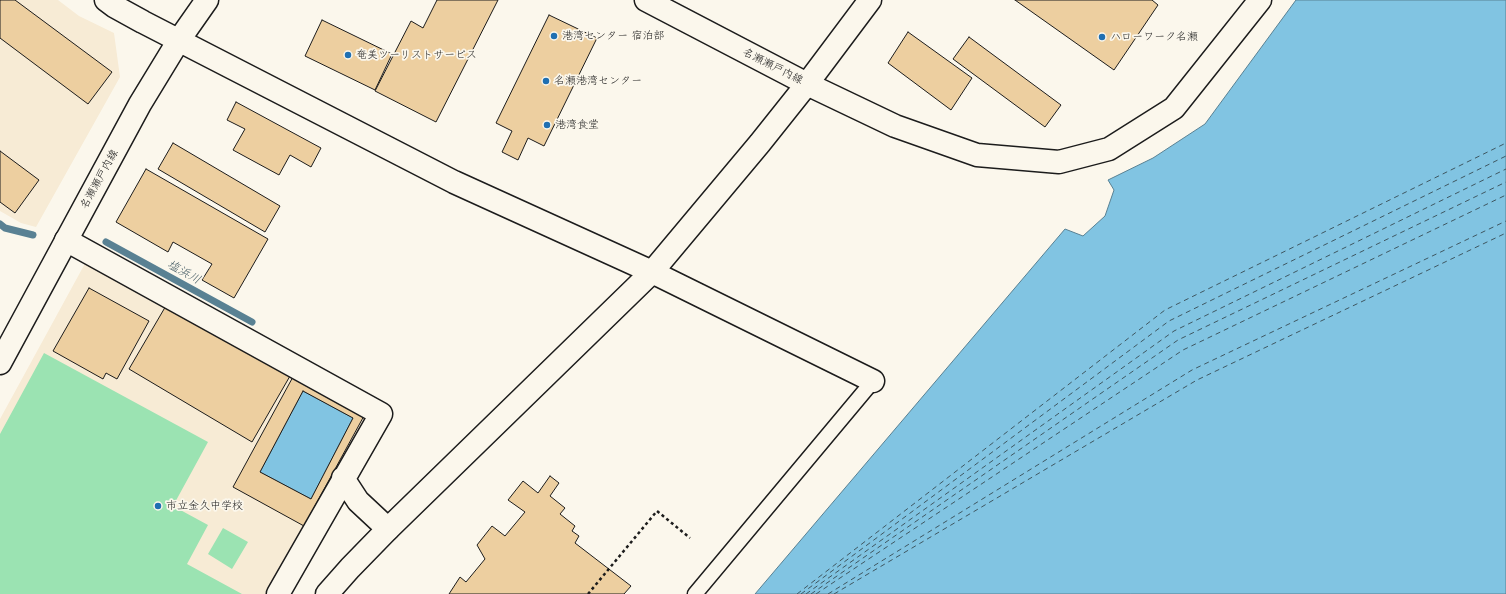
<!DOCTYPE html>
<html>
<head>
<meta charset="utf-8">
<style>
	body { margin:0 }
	canvas { display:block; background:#fbf7ec }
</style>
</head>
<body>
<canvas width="1506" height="594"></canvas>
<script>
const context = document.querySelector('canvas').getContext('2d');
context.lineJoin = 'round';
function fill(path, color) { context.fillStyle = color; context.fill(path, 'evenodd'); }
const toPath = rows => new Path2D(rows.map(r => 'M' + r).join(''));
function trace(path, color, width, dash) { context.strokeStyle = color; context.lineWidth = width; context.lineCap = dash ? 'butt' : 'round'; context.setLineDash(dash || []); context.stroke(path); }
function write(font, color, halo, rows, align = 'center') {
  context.font = font + ' Mali,"Klee One",sans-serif'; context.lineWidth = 3.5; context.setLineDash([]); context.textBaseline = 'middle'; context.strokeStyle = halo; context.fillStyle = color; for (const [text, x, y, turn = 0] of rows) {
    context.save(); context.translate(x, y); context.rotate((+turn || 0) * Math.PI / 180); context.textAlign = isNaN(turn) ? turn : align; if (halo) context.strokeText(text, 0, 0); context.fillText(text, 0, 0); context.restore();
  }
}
fill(toPath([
	[0,0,58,0,79,16,114,33,120,77,36,227,21,223,0,211],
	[88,258,368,414,267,594,0,594,0,419]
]), '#f7ebd5');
fill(toPath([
	[44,353,208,442,173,506,208,525,187,564,242,594,0,594,0,434],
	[223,528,248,542,232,569,208,554]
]), '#9be3b2');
const water = toPath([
	[1296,0,1506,0,1506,594,755,594,1065,229,1083,236,1105,216,1114,190,1108,180,1153,158,1205,124,1296,0],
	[303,391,353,418,311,499,260,472,303,391]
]);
fill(water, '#81c4e2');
trace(water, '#598193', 1);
trace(toPath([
	[0,224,5,228,33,235],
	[106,242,252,322]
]), '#598193', 7);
trace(toPath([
	[797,594,1165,310,1506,143],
	[801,594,1169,321,1506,156],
	[806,594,1174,331,1506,169],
	[811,594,1178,340,1506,182],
	[816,594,1183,350,1506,195],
	[828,594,1192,370,1506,221],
	[834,594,1197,380,1506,233]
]), '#3f5761', 1, [5, 4]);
const building = toPath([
	[0,0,15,0,112,72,88,104,0,38,0,0],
	[437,0,498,0,436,122,375,91,411,21,423,28,437,0],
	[1015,0,1152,0,1158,5,1114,70,1015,0],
	[549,15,597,38,544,146,528,138,518,160,502,152,512,131,496,123,549,15],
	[322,20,392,54,375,90,305,56,322,20],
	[908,32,972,78,951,110,888,63,908,32],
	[969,37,1061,105,1045,127,953,59,969,37],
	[236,102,321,148,311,167,290,155,279,175,233,150,245,129,227,120,236,102],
	[173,143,280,206,265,232,158,169,173,143],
	[0,151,39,180,15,213,0,202,0,151],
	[146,169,268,239,234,298,202,280,212,264,173,242,168,252,116,222,146,169],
	[89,288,149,321,117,379,106,373,103,379,53,351,89,288],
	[167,304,290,376,252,442,129,369,167,304],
	[294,375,365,414,304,526,233,487,294,375],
	[303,391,353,418,311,499,260,472,303,391],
	[550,476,559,483,550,496,565,508,560,514,575,526,572,531,579,536,575,543,631,586,624,594,449,594,460,577,466,582,485,559,477,545,492,526,505,536,525,512,508,500,523,481,538,493,550,476]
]);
fill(building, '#edcfa0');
trace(building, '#1c1c1c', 1);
const lane = toPath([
	[695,594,873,381]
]);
const street = toPath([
	[66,240,381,414,278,594],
	[343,478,358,501,388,529]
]);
const secondary = toPath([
	[106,0,114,6,143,22,454,182,652,272,873,381],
	[327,594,350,568,388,529,652,272,760,143,807,84,895,126,977,155,1059,162,1109,149,1174,108,1260,0]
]);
const primary = toPath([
	[646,0,807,84,870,0],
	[0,363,140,104,179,40,207,0]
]);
trace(lane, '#1c1c1c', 17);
trace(street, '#1c1c1c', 25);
trace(secondary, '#1c1c1c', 25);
trace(primary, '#1c1c1c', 25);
trace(toPath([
	[588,594,657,511,690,538]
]), '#1c1c1c', 2.5, [3, 3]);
trace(lane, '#fbf7ec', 14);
trace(street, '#fbf7ec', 22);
trace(secondary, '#fbf7ec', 22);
trace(primary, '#fbf7ec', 22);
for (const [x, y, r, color] of [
	[554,36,4,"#1f6fb2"],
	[1102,37,4,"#1f6fb2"],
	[348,55,4,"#1f6fb2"],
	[546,81,4,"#1f6fb2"],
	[547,125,4,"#1f6fb2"],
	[158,506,4,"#1f6fb2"]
]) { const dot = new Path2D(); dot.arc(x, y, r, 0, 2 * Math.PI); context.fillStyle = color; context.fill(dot); trace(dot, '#fbf7ec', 1.5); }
write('11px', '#1c1c1c', '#fbf7ec', [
	["港湾センター 宿泊部",562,36],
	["ハローワーク名瀬",1110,37],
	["奄美ツーリストサービス",356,55],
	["名瀬港湾センター",554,81],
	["港湾食堂",555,125],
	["市立金久中学校",166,506]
], 'left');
write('11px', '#1c1c1c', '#fbf7ec', [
	["名瀬瀬戸内線",773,66,27],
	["名瀬瀬戸内線",99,179,-61]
]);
write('italic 12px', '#3f5761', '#fbf7ec', [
	["塩浜川",184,272,29]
]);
</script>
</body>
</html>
